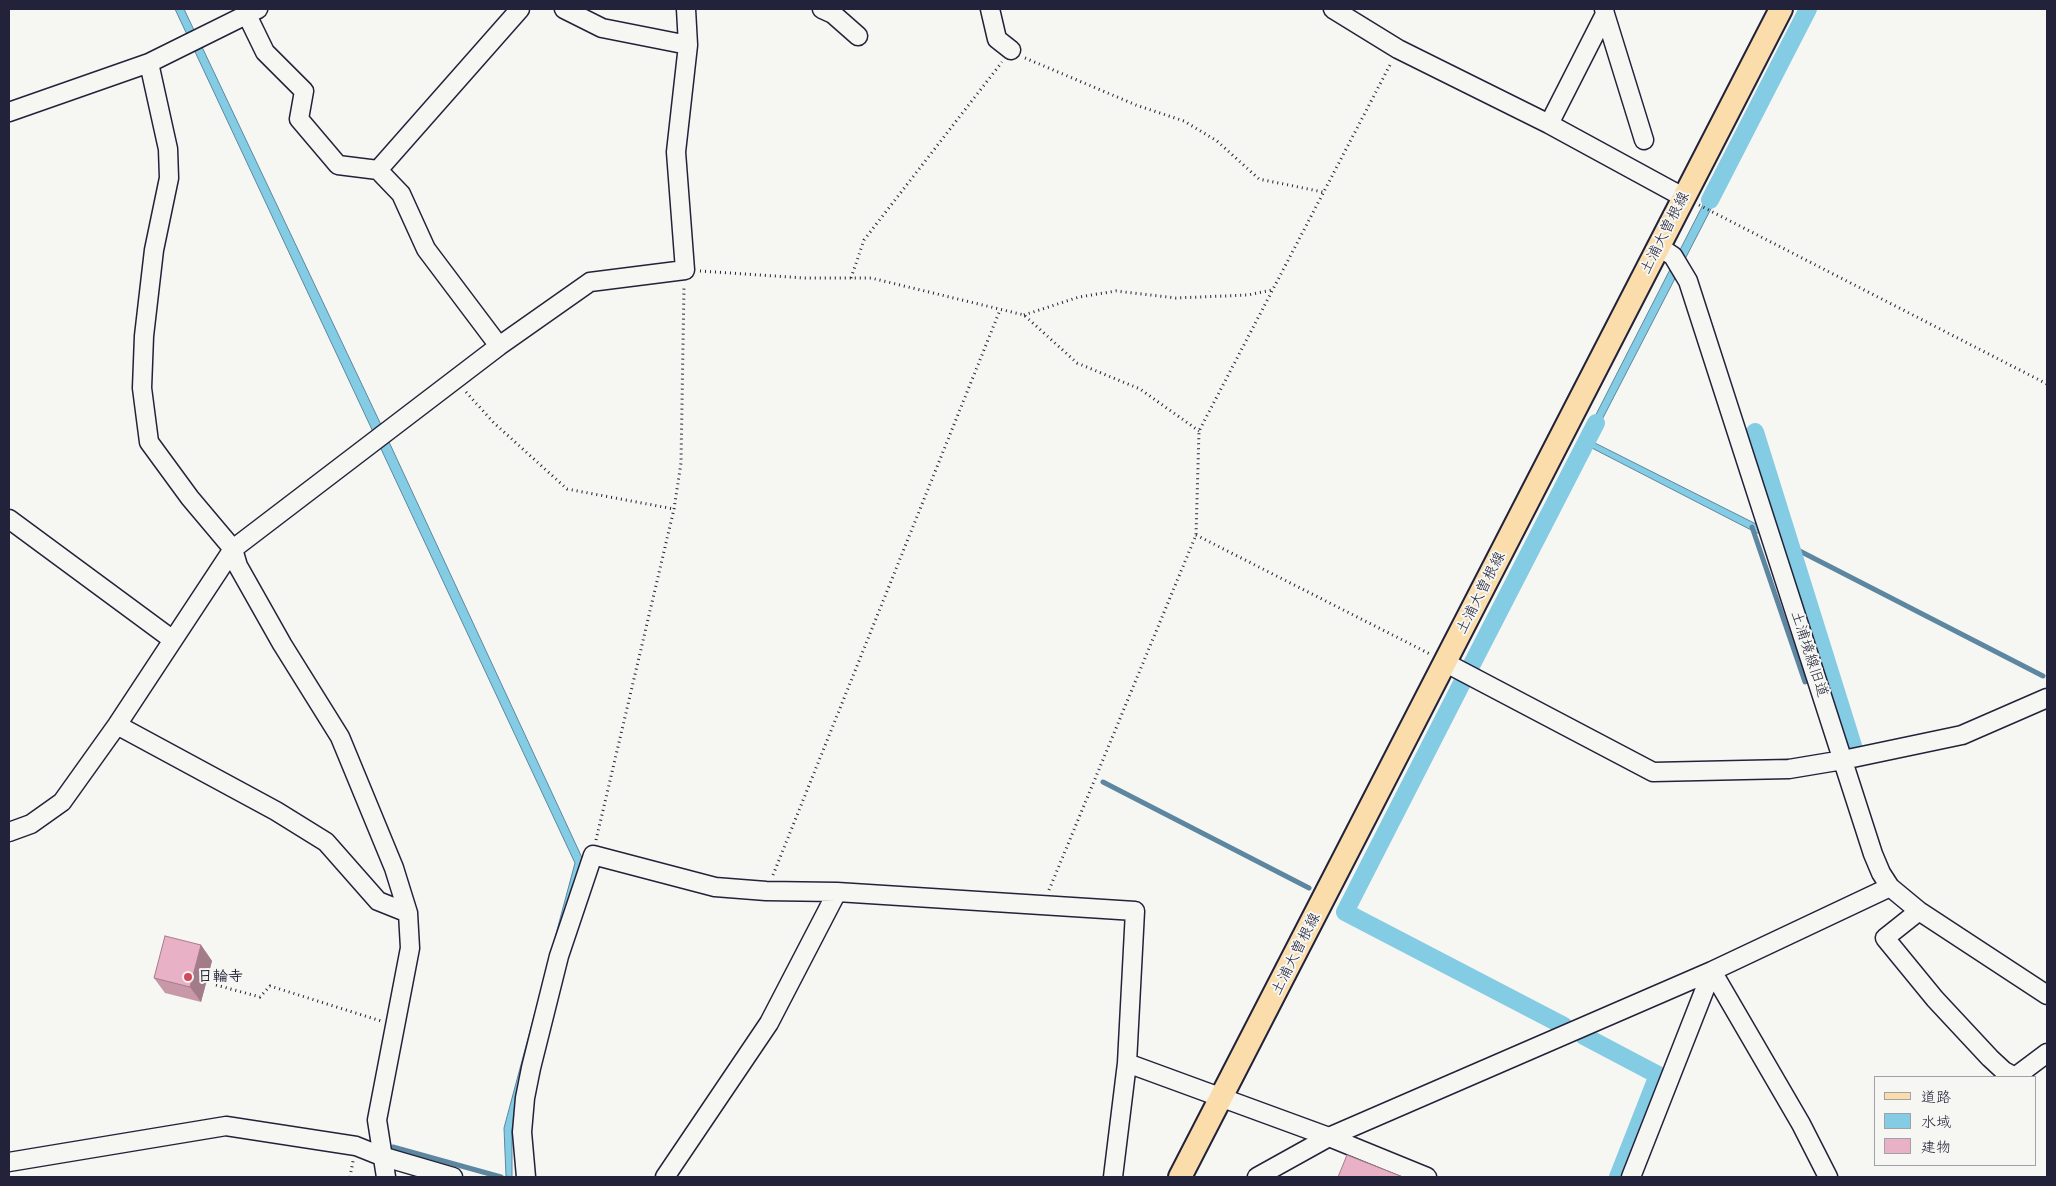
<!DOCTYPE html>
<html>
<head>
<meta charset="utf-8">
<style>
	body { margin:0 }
	#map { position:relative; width:2056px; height:1186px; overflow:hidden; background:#f6f6f2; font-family:"Patrick Hand","Klee One",sans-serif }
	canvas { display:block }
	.frame { position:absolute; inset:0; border:10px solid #22223b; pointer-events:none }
	.legend { position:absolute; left:1874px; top:1076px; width:162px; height:90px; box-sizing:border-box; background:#f6f6f2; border:1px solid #a1a1a9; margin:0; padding:6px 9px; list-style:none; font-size:15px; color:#22223b }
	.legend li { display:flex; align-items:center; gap:10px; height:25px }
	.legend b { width:25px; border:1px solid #a1a1a9 }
</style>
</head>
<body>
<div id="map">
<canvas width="2056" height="1186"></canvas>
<div class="frame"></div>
<ul class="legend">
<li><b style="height:6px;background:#faddab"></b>道路</li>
<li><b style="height:14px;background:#84cbe4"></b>水域</li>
<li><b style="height:14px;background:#e9b1c5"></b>建物</li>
</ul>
</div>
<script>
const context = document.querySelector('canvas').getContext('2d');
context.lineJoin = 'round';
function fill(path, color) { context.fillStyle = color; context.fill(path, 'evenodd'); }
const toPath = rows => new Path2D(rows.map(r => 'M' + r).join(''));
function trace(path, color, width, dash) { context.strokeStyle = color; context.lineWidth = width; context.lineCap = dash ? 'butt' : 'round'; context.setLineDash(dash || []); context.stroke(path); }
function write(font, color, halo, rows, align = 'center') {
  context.font = font + ' "Patrick Hand","Klee One",sans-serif'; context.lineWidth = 4; context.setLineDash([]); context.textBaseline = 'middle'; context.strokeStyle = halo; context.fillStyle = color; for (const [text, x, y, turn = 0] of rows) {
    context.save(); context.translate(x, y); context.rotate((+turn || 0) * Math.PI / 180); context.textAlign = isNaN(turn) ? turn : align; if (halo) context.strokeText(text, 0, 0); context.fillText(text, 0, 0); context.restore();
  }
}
const water = toPath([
	[175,9,184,9,383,429,584,862,536,1031,512,1130,512,1177,506,1176,504,1128,575,863,175,9],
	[1707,197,1715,201,1591,441,1754,523,1783,540,1793,543,1794,551,1783,548,1760,533,1757,533,1588,446,1583,440,1707,197]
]);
fill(water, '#84cbe4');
trace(water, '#5d87a0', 1);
trace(toPath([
	[1752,527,1805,682],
	[1788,545,2043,676],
	[1103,782,1309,888],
	[393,1147,501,1177]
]), '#5d87a0', 5);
trace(toPath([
	[1710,200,1808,9],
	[1755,432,1853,746],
	[1471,666,1596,423],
	[1464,679,1345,912,1564,1026],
	[1584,1036,1658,1075,1618,1177]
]), '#84cbe4', 18);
const minor = toPath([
	[564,9,602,28,688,45],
	[822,9,833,14,858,36],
	[990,9,997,39,1011,50],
	[1333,9,1398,49,1549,124,1683,197],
	[1605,14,1644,140],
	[247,15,265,52,304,91,299,119,338,165,378,170,401,194,426,249,499,346],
	[149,63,168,149,169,178,154,250,144,336,142,388,149,442,190,498,233,549,238,566,282,644,340,737,394,868,408,913,410,948,377,1120,386,1177],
	[9,112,149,63,258,9],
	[1549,124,1605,14,1604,9],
	[378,170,520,9],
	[1658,246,1673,256,1688,281,1873,854,1881,873,1890,887,1919,911,2047,995],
	[9,519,173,640],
	[1446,663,1653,772,1789,769,1843,760,1962,735,2047,698],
	[117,725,276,811,326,842,378,901,408,913],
	[9,832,31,824,62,802,117,725,233,549,499,346,590,282,685,270,676,152,688,45,686,9],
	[1919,911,1885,938,1935,999,1990,1058,2004,1071,2015,1077,2047,1053],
	[1712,971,1801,1124,1828,1177],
	[1127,1063,1329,1137,1427,1177],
	[9,1162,226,1126,356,1146,381,1156,453,1177],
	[526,1177,522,1132,525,1098,531,1068,559,956,593,855,715,887,766,891,837,892,1135,911,1127,1063,1113,1177],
	[665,1177,769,1023,837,892],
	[1257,1177,1329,1137,1712,971,1890,887],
	[1631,1177,1712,971]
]);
const major = toPath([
	[1180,1177,1781,9]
]);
trace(minor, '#22223b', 21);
trace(major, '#22223b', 26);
trace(toPath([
	[1025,58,1136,105,1184,121,1217,141,1259,179,1323,192],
	[1699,205,2047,384],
	[700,271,805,278,871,278,1024,315,1077,363,1140,389,1199,431],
	[851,278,864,240,1002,62],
	[1024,315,1079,297,1116,291,1176,298,1248,295,1272,290],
	[466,392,494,423,567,489,674,509],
	[1196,535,1430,654],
	[596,840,674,509,681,463,684,286],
	[773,875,1000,310],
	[1049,890,1196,535,1199,431,1391,63],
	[216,985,260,997,270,986,381,1021],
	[350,1177,353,1161]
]), '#22223b', 3, [1, 4]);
trace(minor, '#f6f6f2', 18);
trace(major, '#faddab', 22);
fill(toPath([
	[201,945,212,961,201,1002,165,993,154,978]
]), '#c898a9');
fill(toPath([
	[201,945,212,961,201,1002,190,987]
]), '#a37c8a');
const building = toPath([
	[165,936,201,945,190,987,154,978,165,936],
	[1347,1155,1403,1177,1338,1177,1347,1155]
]);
fill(building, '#e9b1c5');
trace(building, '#a37c8a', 1);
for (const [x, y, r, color] of [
	[188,977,5,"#d1495b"]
]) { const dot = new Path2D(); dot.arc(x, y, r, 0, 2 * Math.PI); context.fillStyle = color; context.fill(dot); trace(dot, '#f6f6f2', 2); }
write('15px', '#22223b', '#f6f6f2', [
	["土浦大曽根線",1665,233,-63],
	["土浦大曽根線",1481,593,-63],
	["土浦境線旧道",1809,654,72],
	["土浦大曽根線",1296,954,-63]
]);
write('bold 15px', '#22223b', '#f6f6f2', [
	["日輪寺",198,977]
], 'left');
</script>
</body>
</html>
